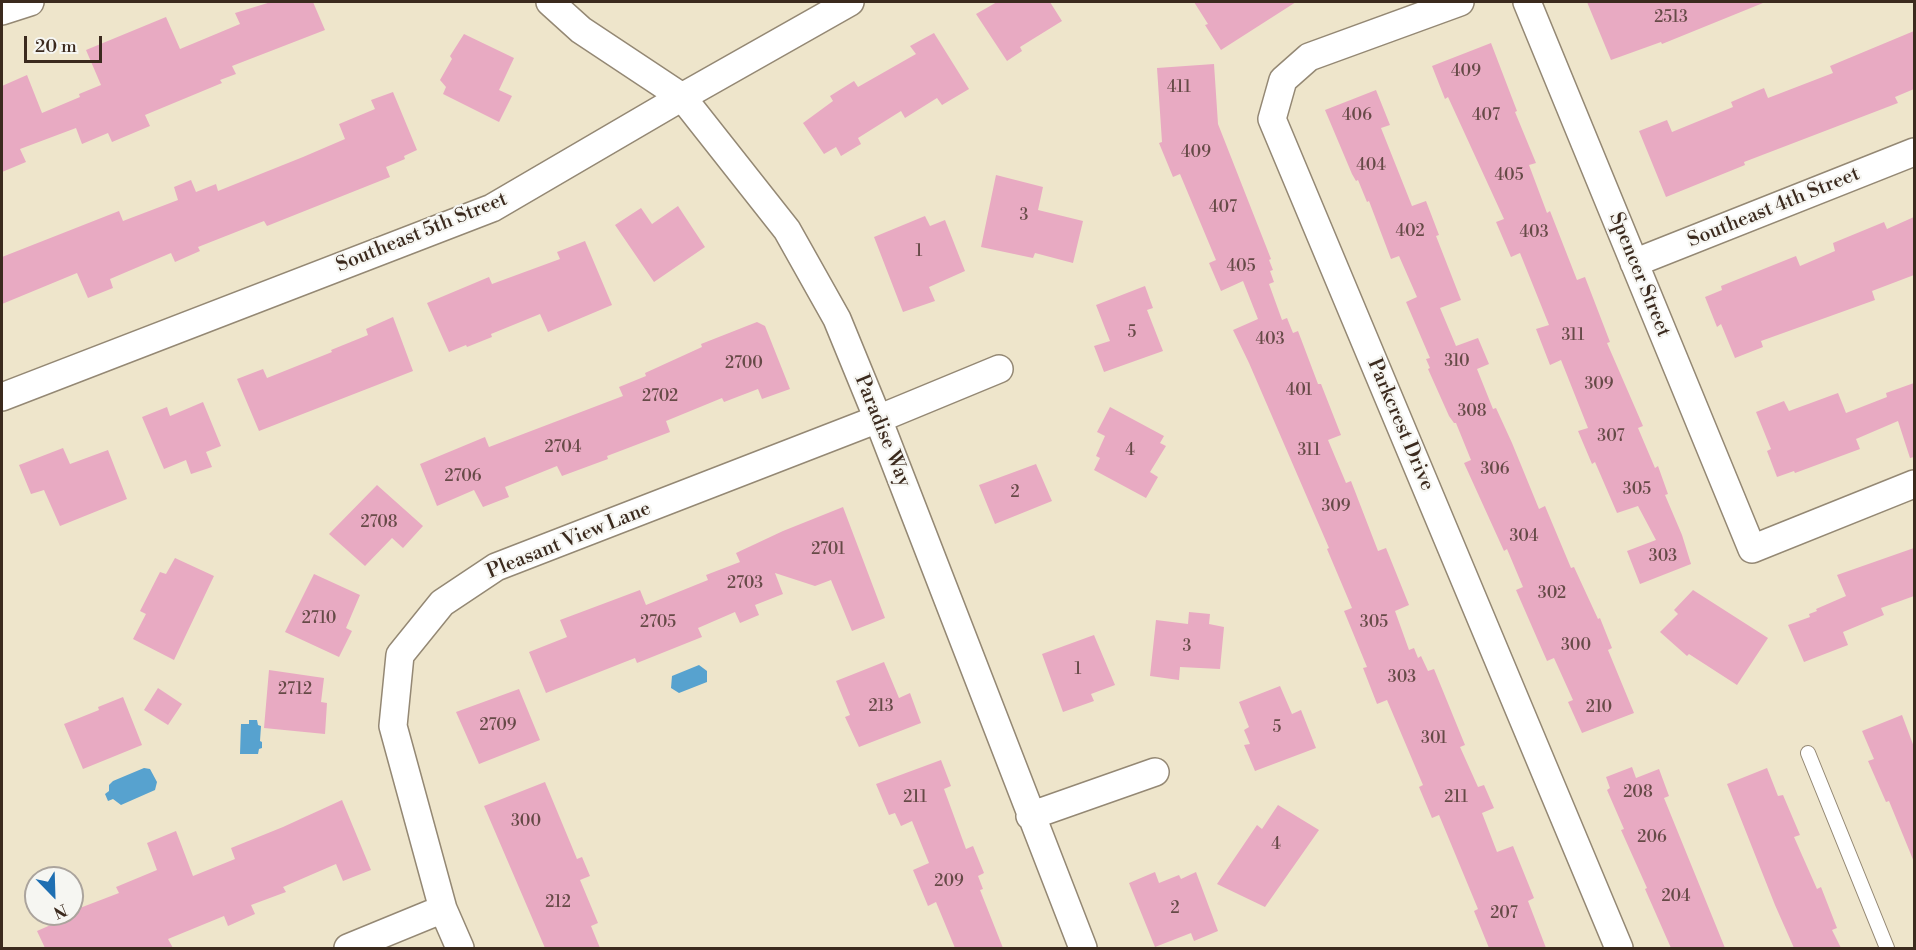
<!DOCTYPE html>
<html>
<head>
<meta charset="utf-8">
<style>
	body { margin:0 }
	#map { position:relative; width:1916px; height:950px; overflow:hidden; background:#eee5cb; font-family:"Libre Bodoni",serif }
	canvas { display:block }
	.frame { position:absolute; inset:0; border:3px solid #3b2a1e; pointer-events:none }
	.north { position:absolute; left:24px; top:866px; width:60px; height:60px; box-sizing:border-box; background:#f6f6f2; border:2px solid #aba49d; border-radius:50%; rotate:157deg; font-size:16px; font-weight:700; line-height:24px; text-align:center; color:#3b2a1e }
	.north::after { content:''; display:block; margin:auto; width:21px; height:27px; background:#1f6fb2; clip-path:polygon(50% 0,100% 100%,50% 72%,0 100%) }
	.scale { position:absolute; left:24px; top:36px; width:78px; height:27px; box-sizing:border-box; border:3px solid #3b2a1e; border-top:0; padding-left:8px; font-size:18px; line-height:21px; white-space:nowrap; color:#3b2a1e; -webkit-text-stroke:4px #f6f6f2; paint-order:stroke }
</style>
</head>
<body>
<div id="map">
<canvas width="1916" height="950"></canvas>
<div class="frame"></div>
<div class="north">N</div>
<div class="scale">20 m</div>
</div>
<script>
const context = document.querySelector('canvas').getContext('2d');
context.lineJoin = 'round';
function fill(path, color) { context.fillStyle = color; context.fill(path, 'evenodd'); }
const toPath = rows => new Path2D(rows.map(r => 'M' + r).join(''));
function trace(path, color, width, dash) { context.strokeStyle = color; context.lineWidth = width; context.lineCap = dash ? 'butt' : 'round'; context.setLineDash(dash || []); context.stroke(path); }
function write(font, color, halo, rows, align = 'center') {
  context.font = font + ' "Libre Bodoni",serif'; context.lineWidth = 4.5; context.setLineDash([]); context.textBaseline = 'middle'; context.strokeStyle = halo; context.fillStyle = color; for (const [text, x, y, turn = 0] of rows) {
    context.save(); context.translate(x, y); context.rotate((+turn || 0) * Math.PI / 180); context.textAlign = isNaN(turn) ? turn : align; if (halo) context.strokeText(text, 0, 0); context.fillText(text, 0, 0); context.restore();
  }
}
fill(toPath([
	[699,665,707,671,707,682,679,693,671,688,672,676],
	[249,720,257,720,258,725,261,726,260,741,262,742,262,748,259,749,258,754,240,754,241,724,249,724],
	[144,768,150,769,157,782,155,790,121,805,113,799,108,801,105,794,109,791,109,785,113,781]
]), '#57a2cf');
fill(toPath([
	[271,2,313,2,325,30,232,66,236,74,220,80,222,83,145,115,150,126,112,142,108,133,82,144,76,128,20,149,26,162,2,172,2,86,27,75,42,113,80,97,79,94,101,85,86,50,166,17,180,49,240,24,235,13],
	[997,2,1050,2,1062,21,1020,47,1022,51,1007,61,976,14],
	[1194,2,1296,2,1221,50,1205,25,1208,24],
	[1587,2,1762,2,1763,3,1662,44,1661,42,1611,60],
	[1914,31,1914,89,1895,97,1898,103,1744,162,1745,165,1666,197,1639,131,1667,120,1672,132,1733,107,1731,102,1764,88,1768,98,1833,73,1830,66],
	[934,33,969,89,942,105,937,98,905,118,901,111,858,138,861,144,841,156,836,147,824,154,803,123,833,101,830,96,854,81,858,87,916,54,910,46],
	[464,34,514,58,499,90,512,96,499,122,443,94,446,87,440,80,452,59,450,56],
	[1491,43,1517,111,1515,112,1536,163,1529,165,1547,213,1550,211,1577,280,1585,277,1610,342,1607,343,1643,426,1638,428,1655,468,1658,466,1668,494,1665,495,1682,535,1691,564,1640,584,1627,551,1656,540,1638,506,1617,513,1595,462,1592,464,1578,431,1588,428,1561,360,1550,365,1536,329,1549,325,1520,253,1511,257,1496,222,1504,219,1448,97,1445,99,1432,66],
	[1214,64,1218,124,1271,259,1269,260,1273,270,1270,271,1274,282,1269,284,1282,320,1287,318,1293,333,1298,331,1318,384,1321,384,1341,435,1328,440,1346,483,1351,481,1378,551,1386,548,1409,605,1395,611,1409,650,1414,648,1418,658,1421,656,1428,671,1434,669,1465,745,1460,747,1478,787,1484,785,1494,808,1482,813,1497,852,1513,846,1534,898,1528,901,1546,948,1489,948,1474,911,1478,909,1439,815,1432,818,1419,787,1423,785,1387,700,1377,704,1363,668,1367,667,1344,611,1352,608,1327,549,1329,548,1249,363,1233,330,1258,319,1243,281,1221,291,1209,263,1216,260,1180,174,1173,177,1159,143,1162,142,1157,68],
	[1376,90,1390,125,1381,128,1412,206,1426,201,1439,235,1436,236,1461,300,1440,308,1456,346,1478,338,1489,364,1477,369,1493,409,1496,408,1512,443,1539,509,1545,506,1571,568,1574,567,1598,619,1600,618,1612,648,1608,650,1634,713,1582,733,1568,702,1573,700,1554,658,1547,661,1516,590,1523,587,1507,549,1504,551,1464,463,1471,460,1456,423,1454,423,1449,416,1428,369,1430,368,1426,359,1430,358,1406,302,1417,297,1399,256,1391,259,1369,201,1367,202,1358,180,1356,181,1352,174,1325,110],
	[393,92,417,150,404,156,405,159,386,167,390,177,267,226,264,221,198,247,200,251,175,262,171,253,110,279,113,288,88,298,77,273,2,304,2,257,119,211,123,221,178,200,174,187,191,180,196,192,216,184,218,191,303,157,345,139,339,124,375,109,371,100],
	[996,175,1043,187,1038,210,1083,221,1073,263,1035,253,1033,258,981,247],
	[678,206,705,247,654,282,615,225,641,208,652,224],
	[925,216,930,226,945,220,965,271,929,287,935,301,903,312,874,237],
	[1914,217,1914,275,1872,291,1875,300,1761,341,1763,347,1735,358,1721,324,1717,327,1705,297,1722,290,1721,286,1796,256,1800,266,1835,251,1833,243,1884,222,1887,229],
	[585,241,612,305,548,332,540,314,491,334,492,337,467,347,466,345,449,352,427,303,489,277,492,284,560,259,557,252],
	[1145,286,1153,308,1147,310,1163,351,1104,372,1094,346,1110,341,1096,305],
	[393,317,413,371,259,431,237,379,263,369,267,378,332,352,331,350,368,335,366,329],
	[757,322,765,326,790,389,762,399,758,389,724,402,722,398,666,421,670,432,607,456,608,459,562,476,557,466,505,487,509,497,483,507,474,490,437,506,420,464,485,437,489,447,623,396,619,387,646,376,645,373,702,347,701,344],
	[1914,383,1914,457,1910,458,1898,421,1856,439,1860,449,1795,473,1794,471,1777,477,1767,451,1771,449,1756,412,1784,401,1789,411,1838,393,1846,413,1887,397,1886,393],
	[203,402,221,446,206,452,212,467,191,474,186,460,164,469,142,417,167,407,170,416],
	[1110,407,1164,436,1160,443,1166,446,1150,472,1158,477,1146,498,1094,470,1100,458,1096,456,1105,436,1097,432],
	[63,448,70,464,108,450,127,499,60,526,44,490,31,494,19,465],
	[1036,464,1052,501,995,524,979,485],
	[377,485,423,526,403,548,392,538,365,566,329,534],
	[843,507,885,618,852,631,831,580,815,586,775,573,783,594,755,605,759,615,740,623,735,612,698,628,702,637,637,663,635,658,546,693,529,652,567,637,560,620,640,590,646,605,708,580,706,575,740,562,736,553,783,531],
	[1914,548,1914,596,1881,608,1884,615,1843,632,1848,645,1804,662,1788,625,1810,617,1809,614,1817,611,1816,609,1846,596,1837,575],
	[175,558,214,576,174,660,133,639,146,614,140,611,160,572,166,574],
	[314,574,360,595,346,628,352,631,339,657,285,632],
	[1693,590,1768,638,1737,685,1689,654,1687,656,1660,632,1678,614,1674,610],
	[1189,612,1210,614,1209,624,1224,627,1220,669,1180,667,1179,680,1150,676,1156,620,1188,624],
	[1094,635,1115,685,1091,694,1094,701,1063,712,1042,654],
	[884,662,899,698,910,693,921,723,859,747,845,717,850,715,836,681],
	[269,670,324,678,321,702,327,703,325,734,264,728],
	[1280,686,1292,714,1301,710,1316,748,1255,771,1244,745,1250,744,1244,730,1249,727,1239,702],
	[158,688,182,704,168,725,144,710],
	[519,689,540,740,479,764,456,712],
	[123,697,142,745,83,769,64,724,99,710,98,707],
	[1902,715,1914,747,1914,862,1889,801,1886,802,1868,761,1874,759,1862,731],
	[941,760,951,786,944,789,966,849,973,846,984,873,978,876,983,889,980,890,1003,948,955,948,936,902,928,906,913,870,929,863,912,821,901,826,895,813,889,815,876,784],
	[1632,767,1636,778,1659,769,1669,796,1664,798,1725,948,1671,948,1645,889,1647,888,1621,830,1624,829,1607,790,1610,788,1606,777],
	[1767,768,1778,796,1783,795,1800,835,1794,837,1817,889,1821,887,1837,928,1832,930,1841,948,1794,948,1775,905,1727,784],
	[545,782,577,859,582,857,590,876,580,880,598,923,591,926,600,948,545,948,484,806],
	[342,800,371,870,343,881,336,864,283,887,286,892,251,905,255,914,228,926,224,916,168,939,173,948,45,948,37,931,53,924,48,914,72,914,72,911,119,893,116,887,157,870,147,843,176,831,193,876,235,859,231,848,283,827],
	[1278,805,1319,830,1265,907,1217,884,1257,825,1262,829],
	[1155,872,1159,883,1179,875,1181,879,1196,872,1218,931,1194,941,1191,933,1155,947,1129,883]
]), '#e8aac2');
const service = toPath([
	[1808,753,1887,948]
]);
const minor = toPath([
	[550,2,581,30,682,97,787,230,837,319,878,419,1083,948],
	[1460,2,1309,57,1283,80,1272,119,1619,948],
	[1527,2,1752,549,1914,484],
	[2,11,30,2],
	[1634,263,1914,152],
	[2,397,492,208,682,97,850,2],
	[1030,816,1155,772],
	[348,948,443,909],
	[460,948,443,909,393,726,400,655,442,603,496,567,878,419,999,369]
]);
trace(service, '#948874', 16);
trace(minor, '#948874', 30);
trace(service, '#fff', 14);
trace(minor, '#fff', 27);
write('16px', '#664a47', null, [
	["2513",1671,18],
	["409",1466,72],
	["411",1179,88],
	["406",1357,116],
	["407",1486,116],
	["409",1196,153],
	["404",1371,166],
	["405",1509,176],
	["407",1223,208],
	["3",1024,216],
	["402",1410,232],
	["403",1534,233],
	["1",919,252],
	["405",1241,267],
	["5",1132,333],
	["311",1573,336],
	["403",1270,340],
	["310",1457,362],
	["2700",744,364],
	["309",1599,385],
	["401",1299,391],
	["2702",660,397],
	["308",1472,412],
	["307",1611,437],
	["2704",563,448],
	["4",1130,451],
	["311",1309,451],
	["306",1495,470],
	["2706",463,477],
	["305",1637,490],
	["2",1015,493],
	["309",1336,507],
	["2708",379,523],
	["304",1524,537],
	["2701",828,550],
	["303",1663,557],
	["2703",745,584],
	["302",1552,594],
	["2710",319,619],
	["2705",658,623],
	["305",1374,623],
	["300",1576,646],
	["3",1187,647],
	["1",1078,670],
	["303",1402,678],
	["2712",295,690],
	["213",881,707],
	["210",1599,708],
	["2709",498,726],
	["5",1277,728],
	["301",1434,739],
	["208",1638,793],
	["211",915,798],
	["211",1456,798],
	["300",526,822],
	["206",1652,838],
	["4",1276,845],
	["209",949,882],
	["204",1676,897],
	["212",558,903],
	["2",1175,909],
	["207",1504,914]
]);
write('20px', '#3b2a1e', '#f6f6f2', [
	["Southeast 4th Street",1774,208,-22],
	["Southeast 5th Street",422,233,-22],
	["Spencer Street",1639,275,68],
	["Parkcrest Drive",1400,425,67],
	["Paradise Way",882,431,68],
	["Pleasant View Lane",569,541,-22]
]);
</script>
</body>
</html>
